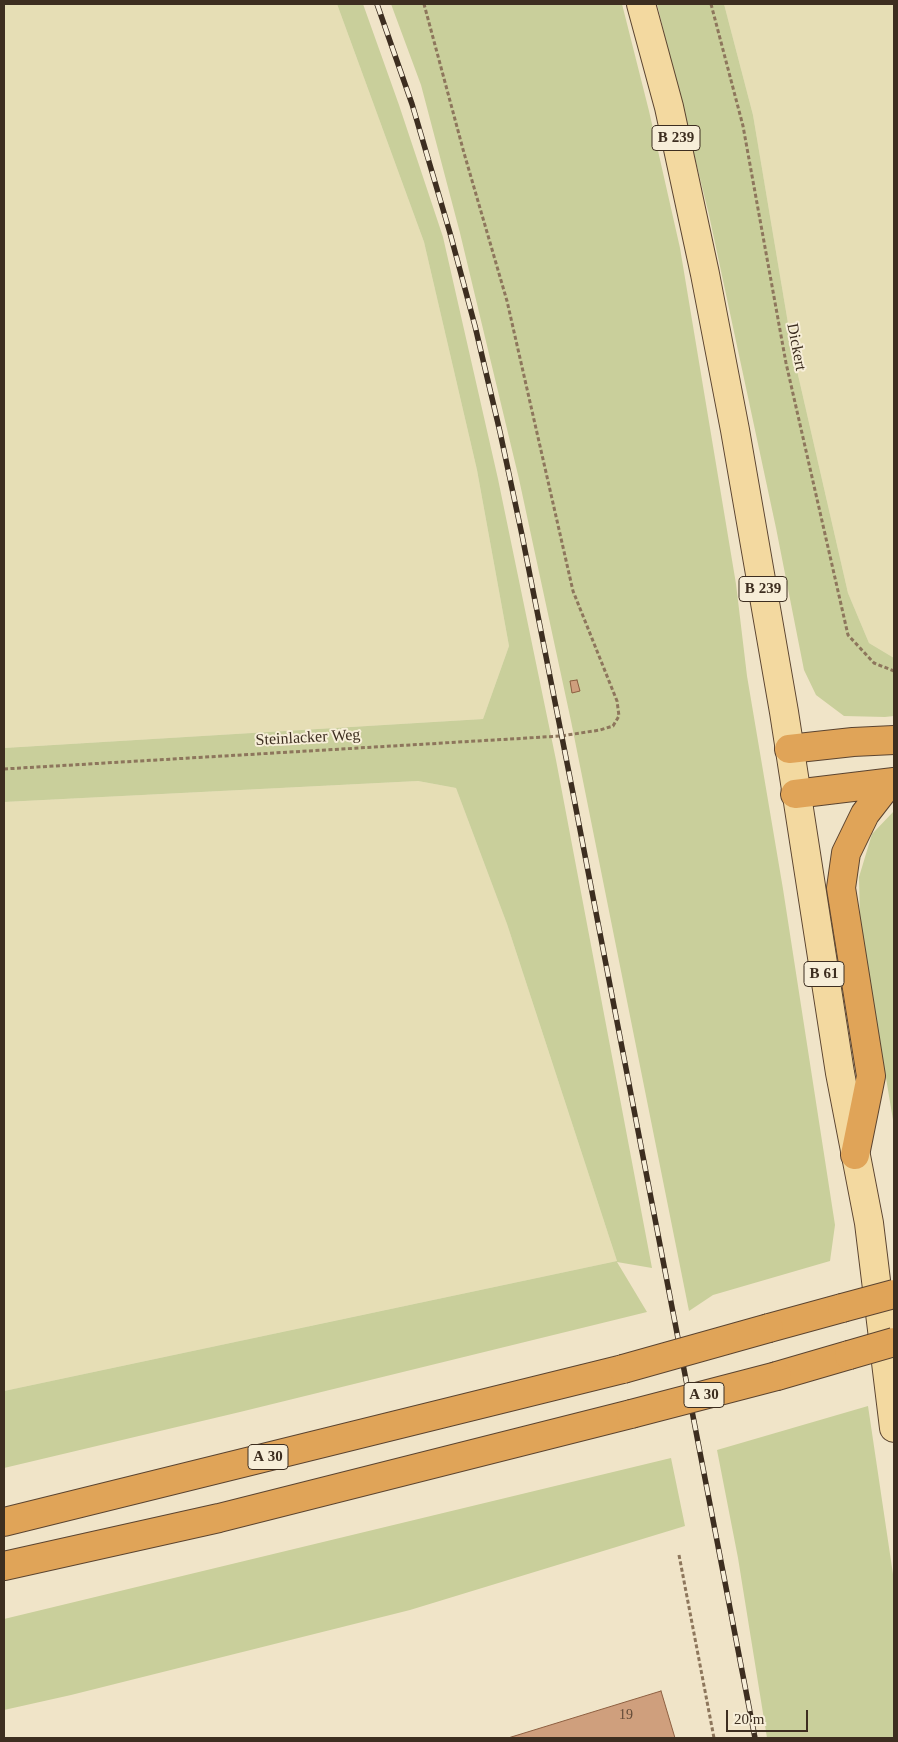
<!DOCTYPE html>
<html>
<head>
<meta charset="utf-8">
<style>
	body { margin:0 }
	#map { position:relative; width:898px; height:1742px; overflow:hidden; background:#f0e4c8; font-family:"Times New Roman",serif }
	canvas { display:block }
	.frame { position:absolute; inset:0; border:5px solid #3d2e20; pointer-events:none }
	.scale { position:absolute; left:726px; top:1710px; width:82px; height:22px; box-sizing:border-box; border:2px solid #3d2e20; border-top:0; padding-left:6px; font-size:15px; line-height:18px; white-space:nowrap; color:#3d2e20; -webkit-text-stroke:4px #f7eed8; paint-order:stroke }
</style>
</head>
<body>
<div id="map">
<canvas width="898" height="1742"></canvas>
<div class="frame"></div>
<div class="scale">20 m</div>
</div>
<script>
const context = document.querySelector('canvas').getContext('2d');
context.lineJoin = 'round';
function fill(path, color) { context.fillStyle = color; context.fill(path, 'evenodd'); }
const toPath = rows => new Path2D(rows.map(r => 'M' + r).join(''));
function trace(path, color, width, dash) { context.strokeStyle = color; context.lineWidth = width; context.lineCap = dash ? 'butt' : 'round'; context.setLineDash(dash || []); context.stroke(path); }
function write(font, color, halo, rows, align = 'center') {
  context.font = font + ' "Times New Roman",serif'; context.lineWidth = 4; context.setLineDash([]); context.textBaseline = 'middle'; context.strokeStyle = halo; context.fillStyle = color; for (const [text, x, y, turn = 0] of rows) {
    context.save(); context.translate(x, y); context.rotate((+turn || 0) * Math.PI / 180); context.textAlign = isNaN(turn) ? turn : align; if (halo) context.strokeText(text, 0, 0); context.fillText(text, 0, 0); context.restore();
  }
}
fill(toPath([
	[4,4,337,4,424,242,477,470,509,646,483,719,4,748],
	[724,4,894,4,894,658,869,643,848,593,793,353,753,115],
	[418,781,456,788,507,924,617,1261,4,1391,4,802]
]), '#e6deb5');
fill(toPath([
	[337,4,363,4,399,105,443,237,498,479,556,760,652,1268,617,1262,647,1312,240,1412,4,1468,4,1391,617,1261,507,924,456,788,418,781,4,802,4,748,483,719,509,646,477,470,424,242],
	[391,4,622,4,649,111,680,248,736,584,747,676,783,889,835,1225,830,1261,713,1295,689,1311,571,721,519,479,460,233,421,85],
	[657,4,724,4,753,115,793,353,848,593,869,643,894,658,894,716,885,717,844,716,816,695,804,670,776,528,709,215],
	[894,811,894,1126,860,922,859,877,872,834],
	[868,1406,894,1581,894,1738,767,1738,738,1558,717,1450],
	[671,1458,685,1526,410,1610,71,1695,4,1710,4,1619]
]), '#c9cf9b');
const building = toPath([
	[577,680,580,691,572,693,570,681,577,680],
	[661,1691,675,1738,508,1738,661,1691]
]);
fill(building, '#cf9f7d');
trace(building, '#8d5f41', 1);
const major = toPath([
	[641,4,669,107,705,274,735,430,784,712,840,1073,869,1223,894,1428]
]);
const highway = toPath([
	[789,749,853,742,894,740],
	[795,794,894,782],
	[855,1155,871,1076,841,888,846,853,865,814,889,783],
	[769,1328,842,1308],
	[777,1376,849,1355],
	[4,1522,623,1369],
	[4,1566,219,1518,631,1414]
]);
trace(major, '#5b4430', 30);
trace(highway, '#5b4430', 30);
trace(toPath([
	[711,4,743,126,786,363,848,635,874,663,894,671],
	[4,769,561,736,600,730,613,726,619,716,617,701,573,591,507,301,464,153,424,4],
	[679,1555,714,1738]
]), '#8d765c', 3, [4, 2.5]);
trace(major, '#f3d9a0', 28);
trace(highway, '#e0a458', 28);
const rail = toPath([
	[377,4,412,104,450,233,475,326,500,432,522,535,572,788,755,1738]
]);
trace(rail, '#3d2e20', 5.5);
trace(rail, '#f7eed8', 4, [11]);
const highwayBridge = toPath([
	[842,1308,894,1294],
	[849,1355,894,1342],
	[623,1369,769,1328],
	[631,1414,777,1376]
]);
trace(highwayBridge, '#5b4430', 30, []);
trace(highwayBridge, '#e0a458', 28);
write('14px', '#624a37', null, [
	["19",626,1715]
]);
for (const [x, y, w] of [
	[676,138,48],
	[763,589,48],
	[824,974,40],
	[704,1395,40],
	[268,1457,40]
]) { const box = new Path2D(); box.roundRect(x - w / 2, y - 12.5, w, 25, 4); context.fillStyle = '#f7eed8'; context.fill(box); trace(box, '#3d2e20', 1); }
write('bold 15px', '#3d2e20', null, [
	["B 239",676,138],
	["B 239",763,589],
	["B 61",824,974],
	["A 30",704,1395],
	["A 30",268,1457]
]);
write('16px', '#3d2e20', '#f7eed8', [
	["Dickert",796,347,79],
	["Steinlacker Weg",308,738,-3]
]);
</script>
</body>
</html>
